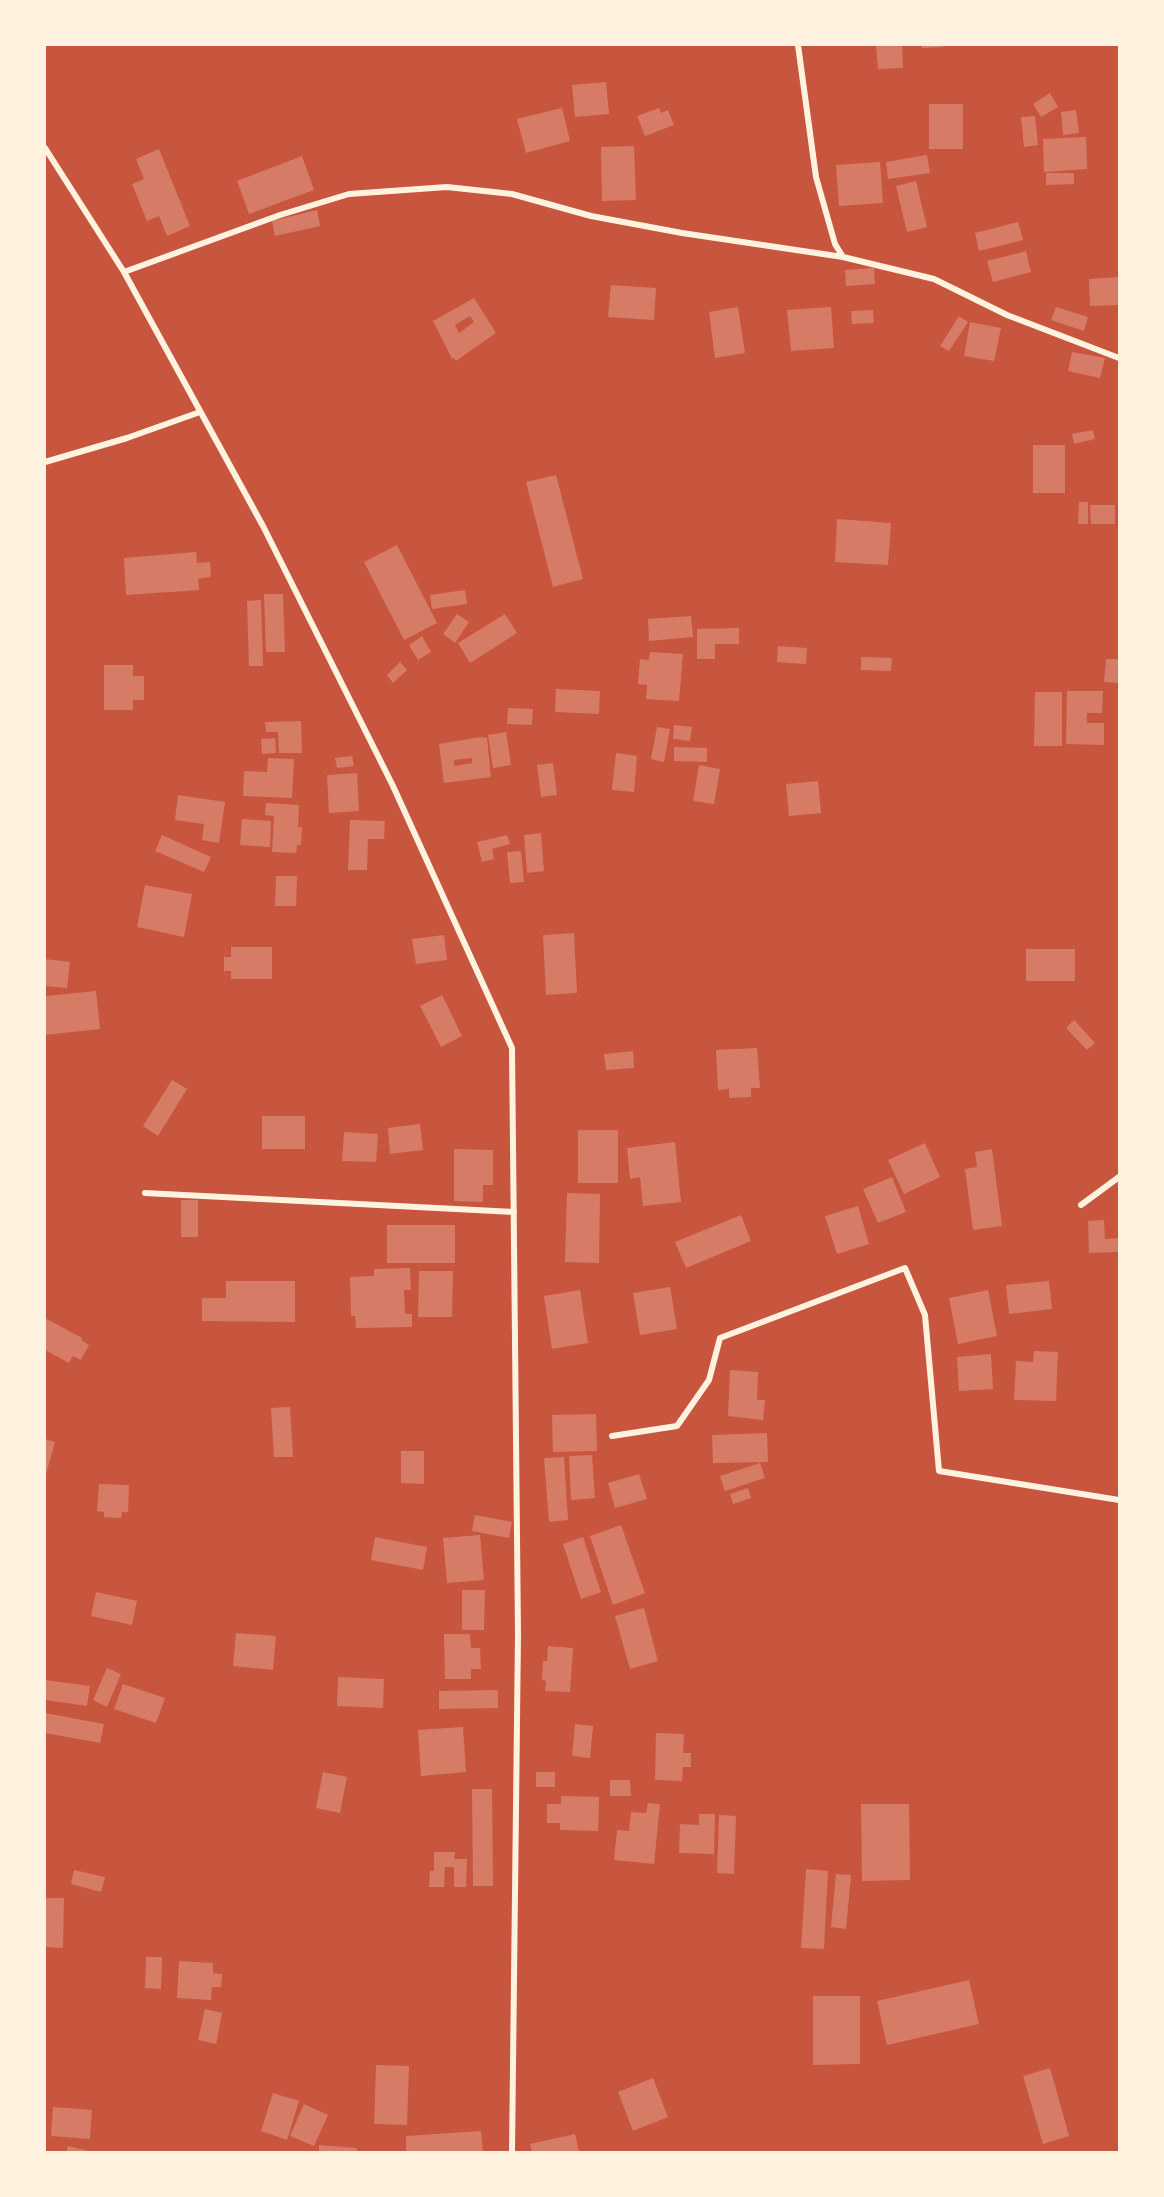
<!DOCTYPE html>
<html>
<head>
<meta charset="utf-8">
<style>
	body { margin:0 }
	#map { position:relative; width:1164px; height:2197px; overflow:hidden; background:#c8553d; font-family:"PT Serif",serif }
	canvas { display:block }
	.frame { position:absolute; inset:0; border:46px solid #fff3e0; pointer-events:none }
</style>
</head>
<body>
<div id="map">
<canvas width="1164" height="2197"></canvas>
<div class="frame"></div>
</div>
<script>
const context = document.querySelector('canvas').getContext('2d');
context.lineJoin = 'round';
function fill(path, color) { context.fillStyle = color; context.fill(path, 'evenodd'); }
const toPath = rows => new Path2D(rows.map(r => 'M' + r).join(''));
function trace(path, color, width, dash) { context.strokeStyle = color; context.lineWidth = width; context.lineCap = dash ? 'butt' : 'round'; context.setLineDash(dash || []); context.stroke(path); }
fill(toPath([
	[876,45,902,45,903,68,878,69],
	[922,45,943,45,943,47,922,48],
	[606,82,609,114,575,117,572,85],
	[1050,93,1058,107,1041,117,1033,104],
	[929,104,963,104,963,149,929,149],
	[562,108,570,141,526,153,517,119],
	[659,108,661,113,668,110,674,125,645,136,637,116],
	[1076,110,1079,133,1063,135,1061,112],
	[1035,116,1038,145,1024,147,1021,117],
	[1086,137,1087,169,1044,172,1043,139],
	[634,146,636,200,602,201,601,147],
	[159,149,190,226,167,236,159,216,147,221,132,184,144,179,136,159],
	[927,155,930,173,888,179,886,162],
	[302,156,314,190,249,214,237,181],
	[880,162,883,203,839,206,836,165],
	[1046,173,1074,173,1074,184,1046,185],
	[916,181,927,227,907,232,896,186],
	[317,210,320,226,275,236,272,221],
	[1018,222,1023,240,979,251,975,233],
	[1026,251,1031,272,993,282,987,261],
	[874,268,875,284,846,286,845,270],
	[1119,277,1119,305,1090,306,1089,279],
	[611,285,656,288,654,320,608,317],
	[474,298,496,333,456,361,454,358,452,359,433,321],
	[470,316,474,322,459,333,455,325],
	[738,307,745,353,715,358,709,312],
	[831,307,834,348,791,351,787,310],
	[1056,307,1088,317,1084,331,1051,320],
	[873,310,874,323,852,324,851,311],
	[959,316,968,322,949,351,940,346],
	[970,322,1001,328,994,361,964,356],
	[1072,352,1105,358,1100,378,1068,371],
	[1093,430,1095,439,1074,444,1072,434],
	[1033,445,1065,445,1065,493,1033,493],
	[556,475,583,579,553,587,526,482],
	[1079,502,1088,502,1088,524,1078,524],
	[1090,505,1115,505,1115,524,1091,524],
	[837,519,891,523,888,565,835,562],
	[397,545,437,623,404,640,364,562],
	[196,552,197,563,210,562,211,577,198,579,199,590,126,595,124,558],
	[465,590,467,604,432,609,430,595],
	[264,594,283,594,285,652,266,652],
	[261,600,263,666,249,666,247,601],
	[457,614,469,622,455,643,443,634],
	[505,614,517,633,470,663,458,643],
	[691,616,693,637,649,641,648,619],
	[739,628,739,644,715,644,715,659,697,659,697,629],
	[422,636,431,652,418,660,409,645],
	[778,646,807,648,806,664,777,662],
	[650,652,683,654,679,701,646,699,647,685,638,684,640,659,649,660],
	[861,657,892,658,891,671,861,670],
	[1106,659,1119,659,1119,683,1104,682],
	[400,662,407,670,393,683,387,675],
	[104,665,133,665,133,676,144,676,144,700,133,700,133,710,104,710],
	[556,689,600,691,599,714,555,712],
	[1067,691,1103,691,1102,713,1087,713,1087,723,1104,723,1104,745,1066,744],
	[1035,692,1062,692,1062,746,1034,746],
	[508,708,533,709,532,725,507,724],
	[301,721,302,753,279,753,278,732,266,732,265,722],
	[674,725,692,727,690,741,673,739],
	[657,727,670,729,664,762,651,759],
	[506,732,511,765,493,768,488,735],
	[481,737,487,738,491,777,444,783,439,744],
	[472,758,472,763,454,766,454,760],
	[275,738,276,753,262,754,261,739],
	[674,747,707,748,707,762,674,761],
	[616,753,637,756,634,792,612,790],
	[352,756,354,766,337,768,335,758],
	[268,758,294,759,292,798,243,796,244,771,267,772],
	[553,763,557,795,541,797,537,765],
	[699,765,720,769,714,804,693,801],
	[357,773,359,811,329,813,327,775],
	[818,781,821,813,789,816,786,784],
	[178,795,225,802,219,843,202,840,204,824,175,820],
	[266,803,299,805,298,827,302,827,301,845,297,845,296,853,272,852,274,816,265,815],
	[242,819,271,821,270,847,240,845],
	[350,820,385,821,384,839,368,839,367,870,348,870],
	[541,833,544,871,527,873,524,835],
	[162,835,211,857,204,872,155,851],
	[507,835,510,844,492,849,494,859,482,862,477,842],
	[521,851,524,882,510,883,507,852],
	[276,876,297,876,296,906,275,906],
	[145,885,192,894,184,937,137,927],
	[574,933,577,993,546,995,543,935],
	[444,935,447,960,416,964,412,939],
	[231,947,272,947,272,979,231,979,231,971,224,971,224,957,231,957],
	[1026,949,1075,949,1075,981,1026,981],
	[45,959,70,962,67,988,45,986],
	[96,991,100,1029,45,1035,45,996],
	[442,995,462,1036,441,1047,420,1006],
	[1074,1020,1095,1043,1087,1050,1066,1028],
	[757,1048,760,1088,751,1088,751,1097,729,1098,729,1089,718,1090,716,1050],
	[633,1051,634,1068,606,1070,604,1054],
	[172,1080,187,1089,158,1136,143,1126],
	[262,1116,305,1116,305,1149,262,1149],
	[420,1124,423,1150,390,1154,388,1128],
	[578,1130,618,1130,618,1183,578,1183],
	[344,1132,378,1134,376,1162,342,1161],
	[675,1142,681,1202,643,1206,640,1177,630,1179,627,1148],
	[925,1143,940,1177,904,1194,888,1160],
	[454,1149,493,1150,493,1185,483,1185,483,1202,454,1201],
	[992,1149,1002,1226,973,1230,965,1169,977,1167,975,1152],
	[892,1177,906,1212,878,1223,863,1189],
	[567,1193,600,1194,599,1263,565,1262],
	[181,1200,198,1200,198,1237,181,1237],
	[858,1206,869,1244,837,1254,825,1216],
	[741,1215,751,1241,686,1268,675,1242],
	[1104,1220,1105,1239,1119,1238,1119,1252,1089,1253,1088,1221],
	[387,1225,455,1225,455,1263,387,1263],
	[410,1268,411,1290,404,1290,405,1314,412,1314,412,1327,356,1328,355,1316,351,1316,350,1277,374,1276,374,1269],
	[419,1271,453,1271,452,1317,418,1317],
	[226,1281,295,1281,295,1322,202,1321,202,1298,226,1298],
	[1049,1281,1052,1309,1009,1314,1006,1285],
	[670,1287,677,1329,640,1335,633,1293],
	[580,1290,588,1343,552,1349,544,1296],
	[988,1290,997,1336,958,1344,949,1298],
	[45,1318,82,1338,81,1340,89,1345,81,1360,73,1356,69,1363,45,1350],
	[1034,1351,1058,1352,1056,1401,1014,1400,1016,1361,1033,1362],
	[991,1354,993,1389,959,1391,957,1357],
	[730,1370,758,1372,757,1400,765,1400,763,1420,728,1416],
	[290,1407,293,1457,274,1457,271,1408],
	[596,1414,597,1451,553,1452,552,1415],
	[767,1433,768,1462,713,1463,712,1435],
	[45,1439,55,1442,46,1474,45,1474],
	[401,1451,424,1451,424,1484,401,1483],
	[592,1455,595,1498,571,1500,569,1456],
	[564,1457,568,1520,549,1522,544,1458],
	[760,1463,765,1478,725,1491,720,1476],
	[639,1474,647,1499,615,1508,608,1483],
	[99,1484,129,1485,128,1512,122,1512,121,1518,104,1517,104,1512,97,1511],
	[748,1488,751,1498,733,1504,730,1494],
	[475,1515,512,1522,509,1538,472,1531],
	[621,1525,645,1593,613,1605,590,1536],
	[480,1535,484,1580,447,1583,443,1538],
	[375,1537,427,1547,423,1570,371,1560],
	[583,1537,601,1592,581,1599,563,1544],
	[462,1590,485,1590,484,1630,462,1630],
	[96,1592,137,1601,132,1625,91,1616],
	[644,1608,658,1661,630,1669,615,1616],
	[236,1633,276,1636,273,1670,233,1666],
	[444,1634,470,1634,471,1648,480,1648,481,1669,471,1669,471,1679,445,1679],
	[548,1646,573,1648,570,1692,545,1691,546,1681,542,1680,543,1661,547,1661],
	[107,1668,121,1674,107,1707,93,1700],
	[338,1677,384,1679,383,1708,337,1706],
	[45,1680,90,1686,87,1706,45,1700],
	[123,1684,165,1698,156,1723,114,1709],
	[498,1690,498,1708,439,1709,439,1691],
	[45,1713,104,1724,100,1743,45,1733],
	[575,1724,593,1726,590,1758,572,1756],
	[463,1727,466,1772,421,1776,418,1730],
	[656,1733,684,1734,683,1753,691,1753,691,1767,683,1767,682,1781,655,1780],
	[323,1772,347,1777,340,1813,316,1808],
	[536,1772,555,1772,555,1787,536,1787],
	[610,1780,630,1780,631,1796,610,1796],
	[472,1789,492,1789,493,1886,473,1886],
	[561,1796,599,1797,598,1831,560,1830,560,1823,547,1823,547,1804,561,1804],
	[648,1803,660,1804,654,1864,614,1860,617,1830,629,1831,631,1812,646,1813],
	[861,1804,909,1804,910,1880,862,1881],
	[699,1814,715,1814,714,1854,679,1853,680,1824,699,1825],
	[719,1815,736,1816,734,1874,717,1873],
	[434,1852,455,1852,454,1859,467,1859,466,1887,454,1887,454,1867,445,1867,444,1887,429,1887,430,1871,434,1871],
	[806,1869,828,1871,824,1949,801,1948],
	[74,1870,105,1877,101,1892,71,1884],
	[836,1874,851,1875,846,1929,831,1927],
	[45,1898,64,1898,63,1948,45,1947],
	[146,1957,162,1957,161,1989,145,1988],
	[179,1961,213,1963,213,1973,222,1974,221,1987,212,1987,211,2000,177,1998],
	[969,1980,979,2024,887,2045,877,2001],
	[813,1996,860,1996,860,2064,813,2065],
	[205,2009,222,2013,216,2044,198,2040],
	[376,2065,409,2066,407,2125,374,2124],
	[1050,2068,1069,2136,1043,2144,1023,2076],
	[653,2078,668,2117,633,2131,618,2092],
	[273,2093,299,2101,287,2140,261,2131],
	[304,2104,328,2115,314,2146,290,2136],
	[53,2107,92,2110,90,2139,51,2136],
	[481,2131,483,2152,406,2152,406,2136],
	[575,2134,579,2152,532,2152,530,2144],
	[319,2145,357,2148,357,2152,319,2152],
	[68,2146,89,2151,88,2152,66,2152]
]), '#d67c66');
trace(toPath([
	[798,45,816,177,835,244,843,257],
	[45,148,124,272,263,526,393,786,512,1048,518,1634,512,2152],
	[124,272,280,215,349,194,447,187,512,194,591,216,682,233,843,257,934,279,1007,315,1119,358],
	[45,462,127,438,200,412],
	[145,1193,514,1212],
	[1081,1205,1119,1177],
	[612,1436,677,1426,709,1380,720,1338,905,1268,925,1315,939,1471,1119,1500]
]), '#fff3e0', 6);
</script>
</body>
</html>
